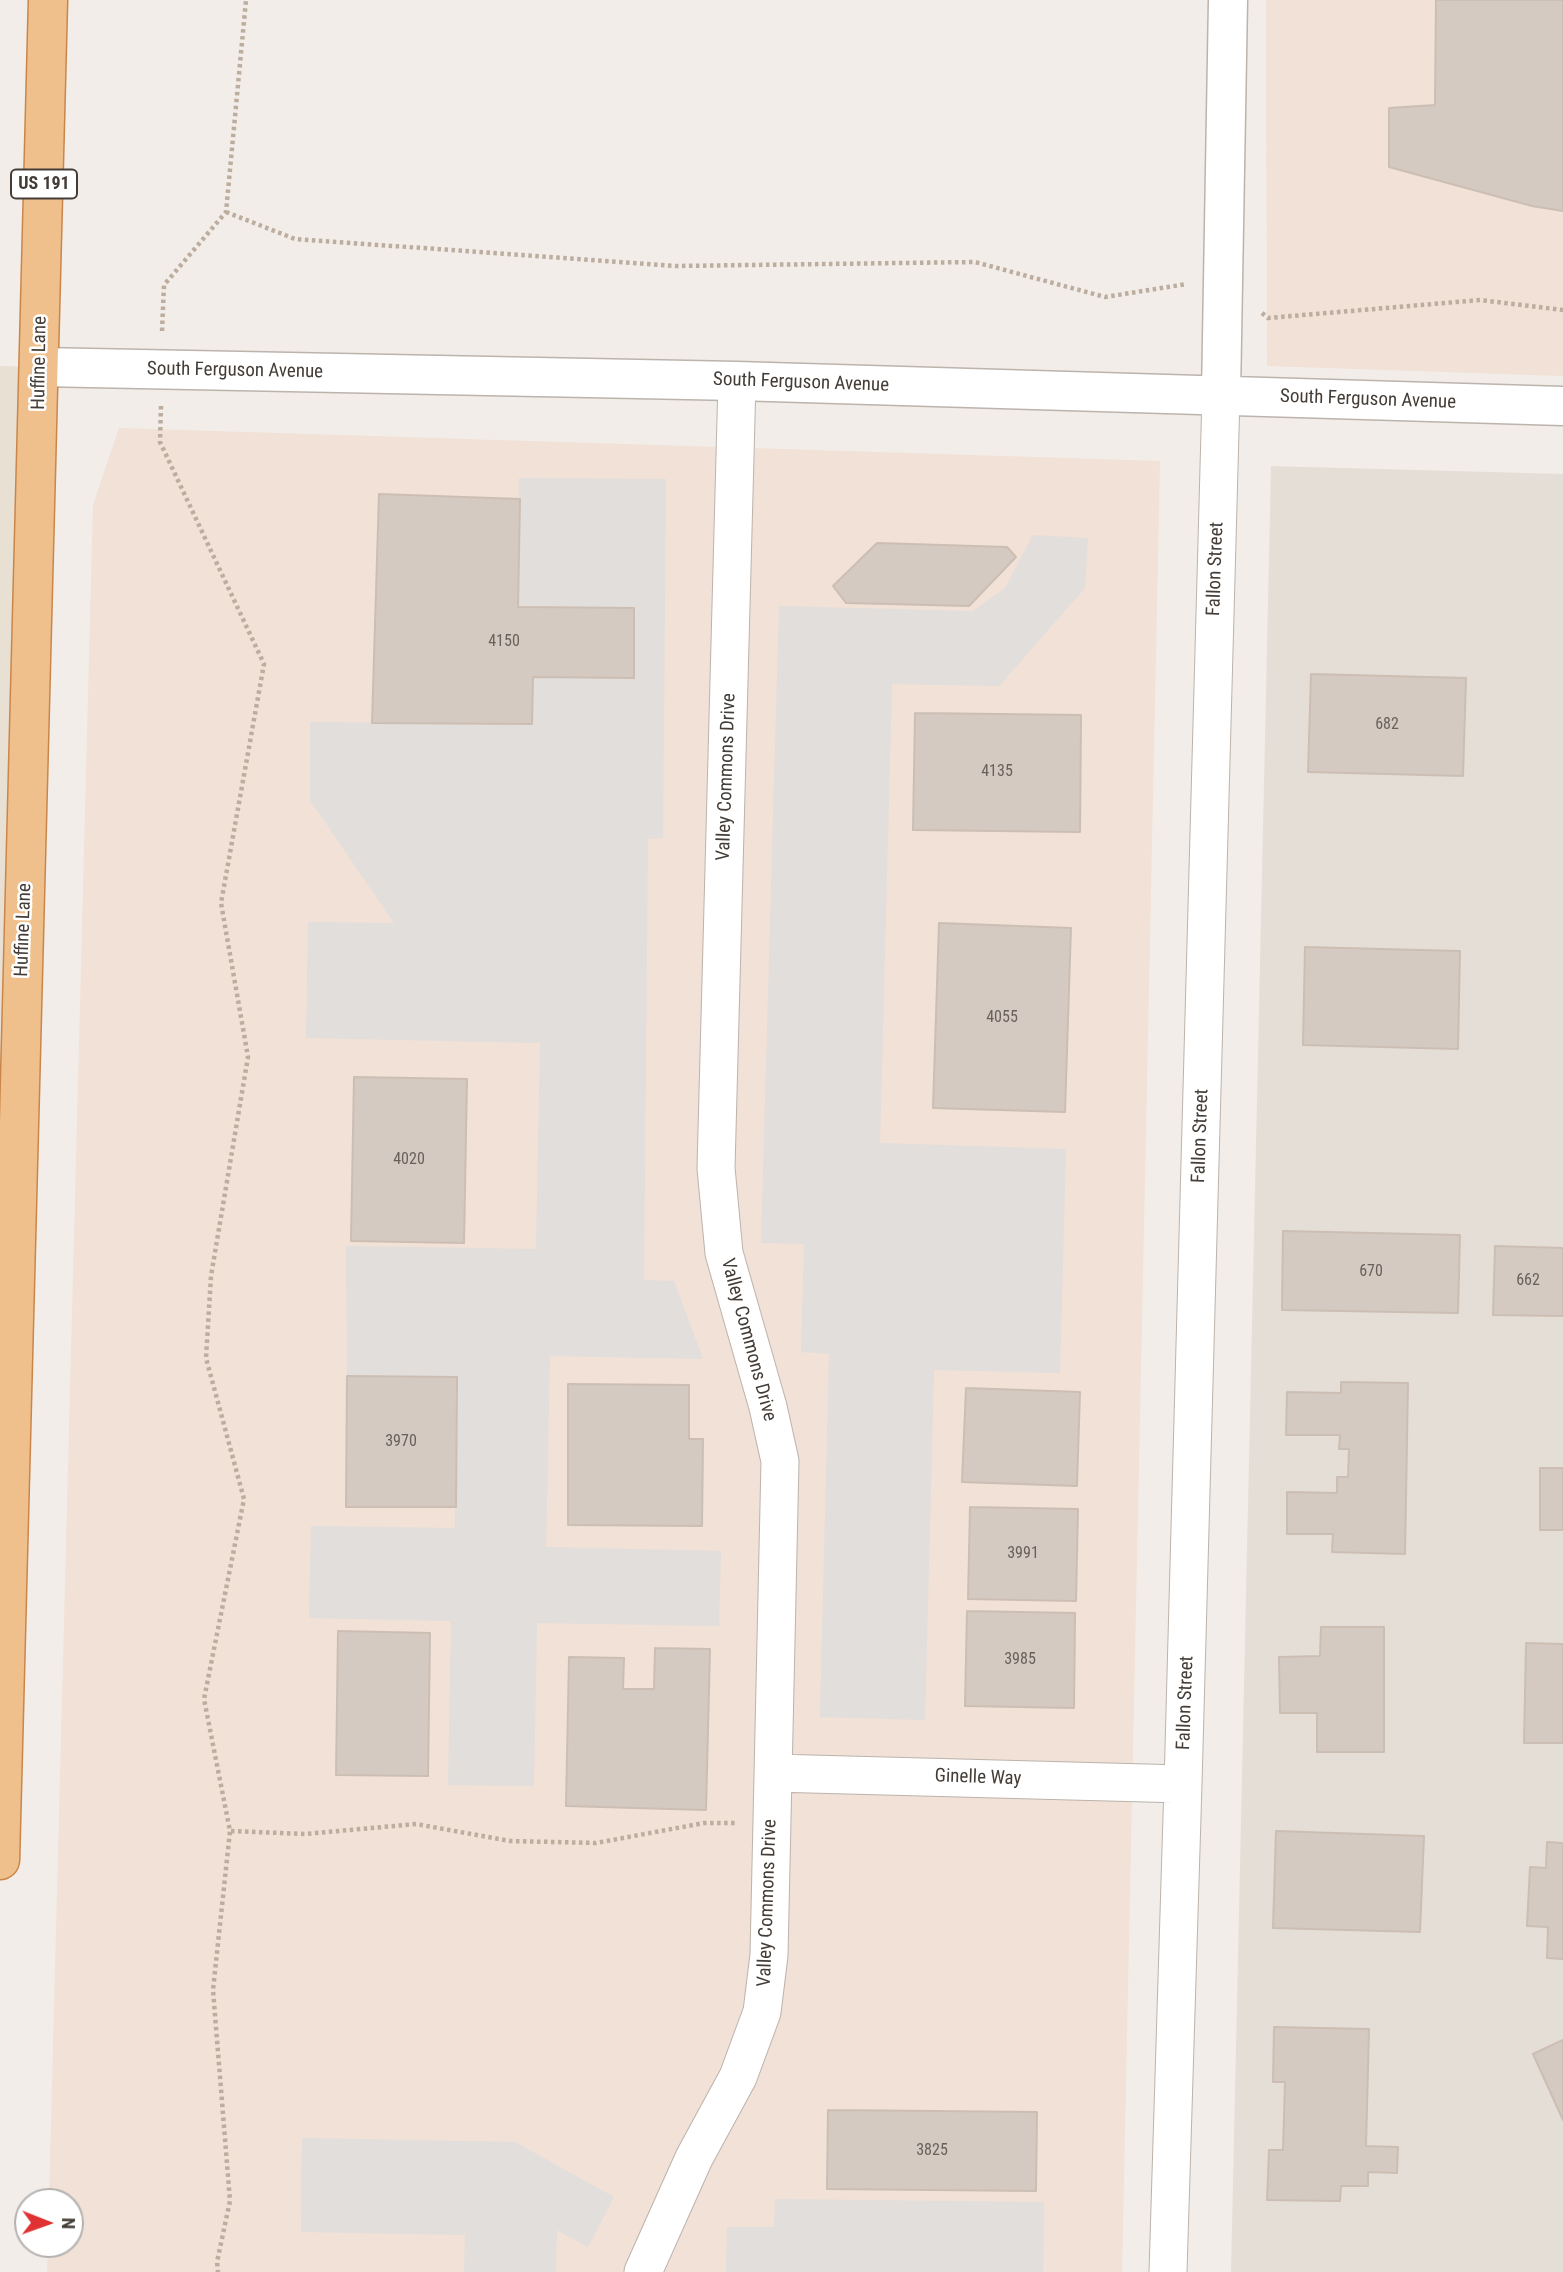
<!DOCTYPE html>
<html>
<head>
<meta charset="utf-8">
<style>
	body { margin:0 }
	#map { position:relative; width:1563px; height:2272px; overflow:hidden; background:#f2ede8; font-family:"Roboto Condensed",sans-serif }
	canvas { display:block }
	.north { position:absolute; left:14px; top:2188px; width:70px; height:70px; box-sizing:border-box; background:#fff; border:2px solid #b4b1af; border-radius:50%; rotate:91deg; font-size:19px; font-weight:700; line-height:28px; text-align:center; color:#443d37 }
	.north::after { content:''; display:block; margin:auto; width:24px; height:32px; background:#e03133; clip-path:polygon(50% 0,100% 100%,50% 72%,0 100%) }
</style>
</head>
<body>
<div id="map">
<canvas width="1563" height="2272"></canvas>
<div class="north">N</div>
</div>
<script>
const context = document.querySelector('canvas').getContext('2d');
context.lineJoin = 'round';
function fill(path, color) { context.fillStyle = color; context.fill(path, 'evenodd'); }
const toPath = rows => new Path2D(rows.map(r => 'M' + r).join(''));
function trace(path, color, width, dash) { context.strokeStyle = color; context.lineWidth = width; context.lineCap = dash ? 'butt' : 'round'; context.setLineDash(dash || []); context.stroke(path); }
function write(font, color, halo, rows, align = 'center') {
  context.font = font + ' "Roboto Condensed",sans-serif'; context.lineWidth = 5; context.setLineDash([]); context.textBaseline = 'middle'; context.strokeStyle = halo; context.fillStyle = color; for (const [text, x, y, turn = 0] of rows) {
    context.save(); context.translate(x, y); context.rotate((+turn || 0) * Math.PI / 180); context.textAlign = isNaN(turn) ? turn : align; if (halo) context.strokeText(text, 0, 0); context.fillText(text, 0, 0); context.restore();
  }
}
fill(toPath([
	[1271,466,1563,474,1563,2272,1231,2272]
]), '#e5ded7');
fill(toPath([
	[1266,0,1563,0,1563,376,1267,366],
	[119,428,1160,461,1122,2272,47,2272,48,2244,70,2244,70,2202,49,2202,93,505]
]), '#f1e1d6');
fill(toPath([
	[0,366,40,367,0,1091]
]), '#e9e0d4');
fill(toPath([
	[519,478,666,479,663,838,648,839,644,1280,674,1281,703,1359,550,1356,546,1547,721,1551,719,1626,537,1623,534,1786,448,1785,451,1621,309,1618,311,1526,455,1528,457,1377,347,1376,346,1246,536,1249,540,1043,306,1038,308,922,394,923,310,800,310,722,532,724,533,677,634,678,634,608,518,607],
	[1033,535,1088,538,1085,588,999,686,892,684,880,1143,1066,1149,1060,1373,934,1370,925,1720,820,1717,829,1354,801,1352,804,1244,761,1243,779,606,973,611,1005,588],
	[302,2138,515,2142,614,2197,588,2247,557,2230,556,2272,464,2272,465,2235,301,2232],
	[775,2199,1044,2202,1043,2272,726,2272,727,2227,774,2227]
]), '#e1dedc');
const building = toPath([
	[1436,0,1563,0,1563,211,1532,206,1389,167,1389,108,1435,105,1436,0],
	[379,494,520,499,518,607,634,608,634,678,533,677,532,724,372,723,379,494],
	[877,543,1007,547,1016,557,969,606,846,603,833,586,877,543],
	[1311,674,1466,678,1463,776,1308,772,1311,674],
	[915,713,1081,715,1080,832,913,830,915,713],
	[939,923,1071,928,1065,1112,933,1108,939,923],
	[1305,947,1460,951,1458,1049,1303,1045,1305,947],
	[354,1077,467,1079,464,1243,351,1241,354,1077],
	[1283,1231,1460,1235,1458,1313,1282,1310,1283,1231],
	[1495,1246,1563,1248,1563,1316,1493,1315,1495,1246],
	[347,1376,457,1377,456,1507,346,1507,347,1376],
	[1341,1382,1408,1383,1405,1554,1332,1552,1333,1534,1287,1534,1287,1492,1337,1493,1337,1477,1348,1477,1349,1449,1339,1449,1340,1435,1286,1435,1287,1392,1341,1393,1341,1382],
	[568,1384,689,1385,689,1439,703,1439,702,1526,568,1525,568,1384],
	[966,1388,1080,1392,1077,1486,962,1482,966,1388],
	[1540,1468,1563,1468,1563,1530,1540,1530,1540,1468],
	[970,1507,1078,1509,1076,1601,968,1599,970,1507],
	[967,1611,1075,1613,1074,1708,965,1706,967,1611],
	[1321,1627,1384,1627,1384,1752,1317,1752,1317,1713,1280,1713,1279,1657,1320,1656,1321,1627],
	[338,1631,430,1633,428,1776,336,1775,338,1631],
	[1526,1643,1563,1644,1563,1743,1524,1743,1526,1643],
	[655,1648,710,1649,706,1810,566,1806,569,1657,624,1658,623,1689,654,1689,655,1648],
	[1276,1831,1424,1836,1420,1932,1273,1928,1276,1831],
	[1547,1842,1563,1843,1563,1959,1547,1958,1548,1927,1527,1926,1530,1867,1546,1868,1547,1842],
	[1274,2027,1369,2029,1366,2146,1398,2147,1397,2173,1368,2172,1368,2186,1341,2186,1340,2201,1267,2200,1269,2150,1283,2150,1285,2082,1273,2082,1274,2027],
	[1563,2040,1563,2120,1533,2054,1563,2040],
	[828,2110,1037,2112,1036,2191,827,2189,828,2110]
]);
fill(building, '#d5cac2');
trace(building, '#ccbeb3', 2);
const minor = toPath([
	[773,1773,1183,1784],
	[643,2272,694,2158,738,2077,762,2012,769,1955,780,1461,768,1407,724,1253,716,1168,737,381],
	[1168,2272,1183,1784,1221,395]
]);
const tertiary = toPath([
	[40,367,737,381,1563,406],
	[1221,395,1228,0]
]);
const trunk = toPath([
	[0,1860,48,0]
]);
trace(minor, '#bcb3ac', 39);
trace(tertiary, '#bcb3ac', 41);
trace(trunk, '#ca864a', 41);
trace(toPath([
	[226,212,295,239,676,266,975,262,1105,297,1187,284],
	[1262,313,1268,318,1480,300,1563,310],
	[162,331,164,285,226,212,246,0],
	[161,406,160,442,264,664,221,903,248,1057,211,1276,206,1358,244,1499,204,1699,230,1831,213,1990,230,2201,217,2262,218,2272],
	[231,1831,305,1834,416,1824,510,1841,596,1843,704,1823,736,1823]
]), '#bcad9f', 4.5, [3.5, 3.5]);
trace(minor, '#fff', 37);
trace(tertiary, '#fff', 38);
trace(trunk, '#efc08c', 38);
write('16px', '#68605a', null, [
	["4150",504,642],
	["682",1387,725],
	["4135",997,772],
	["4055",1002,1018],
	["4020",409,1160],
	["670",1371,1272],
	["662",1528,1281],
	["3970",401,1442],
	["3991",1023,1554],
	["3985",1020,1660],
	["3825",932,2151]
]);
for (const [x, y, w] of [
	[44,184,66]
]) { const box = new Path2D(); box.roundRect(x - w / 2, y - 14.5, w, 29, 5); context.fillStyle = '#fff'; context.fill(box); trace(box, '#443d37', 2); }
write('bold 18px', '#443d37', null, [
	["US 191",44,184]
]);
write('19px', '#443d37', '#fff', [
	["Huffine Lane",40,363,-89],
	["South Ferguson Avenue",235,371,1],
	["South Ferguson Avenue",801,383,2],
	["South Ferguson Avenue",1368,400,2],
	["Fallon Street",1216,569,-88],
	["Valley Commons Drive",727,777,-88],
	["Huffine Lane",24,930,-88],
	["Fallon Street",1201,1136,-88],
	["Valley Commons Drive",748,1340,75],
	["Fallon Street",1186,1703,-88],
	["Ginelle Way",978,1778,2],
	["Valley Commons Drive",768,1903,-88]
]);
</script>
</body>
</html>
